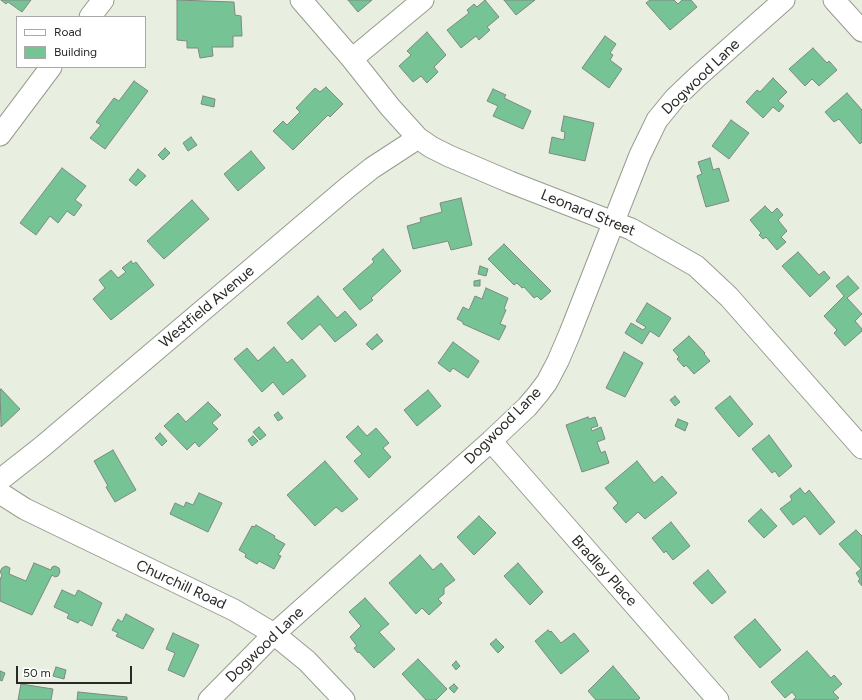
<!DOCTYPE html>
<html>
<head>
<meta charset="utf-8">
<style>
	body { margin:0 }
	#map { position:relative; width:862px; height:700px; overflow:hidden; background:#e8efe1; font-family:Figtree,sans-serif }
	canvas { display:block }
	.legend { position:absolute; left:16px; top:16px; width:130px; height:52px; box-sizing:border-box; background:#fff; border:1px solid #a9aaa8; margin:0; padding:5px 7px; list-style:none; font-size:12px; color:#272a25 }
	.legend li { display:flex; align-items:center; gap:8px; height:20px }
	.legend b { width:20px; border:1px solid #a9aaa8 }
	.scale { position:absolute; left:16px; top:666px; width:116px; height:18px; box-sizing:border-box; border:2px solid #272a25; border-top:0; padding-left:5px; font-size:12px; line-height:14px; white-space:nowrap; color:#272a25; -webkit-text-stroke:3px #fff; paint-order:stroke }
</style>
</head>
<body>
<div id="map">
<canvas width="862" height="700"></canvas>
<ul class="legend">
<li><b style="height:5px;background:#fff"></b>Road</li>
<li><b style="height:11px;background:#76c396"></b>Building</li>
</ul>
<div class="scale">50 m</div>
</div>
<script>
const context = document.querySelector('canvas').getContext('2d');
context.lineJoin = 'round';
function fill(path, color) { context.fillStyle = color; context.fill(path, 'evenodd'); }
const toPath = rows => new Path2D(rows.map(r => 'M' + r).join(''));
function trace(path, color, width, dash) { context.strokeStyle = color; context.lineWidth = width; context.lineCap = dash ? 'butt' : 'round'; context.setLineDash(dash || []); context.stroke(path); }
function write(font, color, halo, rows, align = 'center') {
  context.font = font + ' Figtree,sans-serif'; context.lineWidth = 3.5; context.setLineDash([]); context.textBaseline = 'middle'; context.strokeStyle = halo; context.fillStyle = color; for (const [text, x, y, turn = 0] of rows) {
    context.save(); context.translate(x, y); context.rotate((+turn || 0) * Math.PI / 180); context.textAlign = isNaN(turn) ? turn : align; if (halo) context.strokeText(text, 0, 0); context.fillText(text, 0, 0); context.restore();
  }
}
const building = toPath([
	[1,0,31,0,22,12,8,2,6,4,1,0],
	[177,0,234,2,235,15,241,16,242,36,233,36,233,47,212,47,213,56,200,58,198,48,187,48,187,41,177,40,177,0],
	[348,0,372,0,358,12,348,0],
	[485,0,499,17,487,27,490,30,479,40,476,36,461,48,447,30,469,13,467,10,474,4,477,7,485,0],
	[504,0,535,0,516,15,504,0],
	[650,0,674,0,678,4,682,0,691,0,697,7,670,30,646,3,650,0],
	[427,32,446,55,434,67,438,72,427,83,421,76,413,82,399,66,411,55,407,51,427,32],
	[605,36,616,44,610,53,613,55,610,60,622,69,609,88,582,68,605,36],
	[813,48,827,63,829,61,837,70,819,86,812,79,805,86,789,69,813,48],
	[773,78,787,92,778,101,784,106,779,112,773,107,763,118,746,102,757,90,760,92,773,78],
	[134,81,148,91,105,149,90,138,101,125,96,122,114,98,119,101,134,81],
	[326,87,343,104,330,117,328,115,293,150,273,131,283,121,287,125,300,112,296,108,315,88,320,92,326,87],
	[493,89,506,95,504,98,531,111,523,129,493,116,498,106,487,101,493,89],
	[847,93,862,110,861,112,862,114,862,142,860,144,839,119,834,122,825,112,847,93],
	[203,96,215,99,214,107,201,104,203,96],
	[564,116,594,123,585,161,549,153,552,137,564,140,565,132,561,131,564,116],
	[731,120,749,133,729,159,712,146,731,120],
	[191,137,197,145,188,151,183,143,191,137],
	[165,148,170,153,163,160,158,155,165,148],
	[251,151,265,168,238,191,224,174,251,151],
	[710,158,713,170,719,168,729,201,706,207,697,176,702,174,698,162,710,158],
	[62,168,86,186,75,200,82,205,74,216,67,211,58,223,50,216,36,235,20,223,62,168],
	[138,169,146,176,136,186,129,180,138,169],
	[461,198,472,245,451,250,448,241,413,249,407,226,421,222,420,218,442,212,440,203,461,198],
	[192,200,209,219,164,259,147,241,192,200],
	[765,206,772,213,777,208,783,215,778,220,787,231,781,237,786,242,777,250,766,237,763,239,759,235,761,233,750,220,765,206],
	[504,244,551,291,541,300,537,296,534,298,524,287,522,288,517,283,514,285,488,259,504,244],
	[383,249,401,271,371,298,373,300,360,310,343,289,374,262,372,259,383,249],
	[798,252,819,275,824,271,830,278,810,297,782,266,798,252],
	[131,261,133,264,136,262,154,285,111,320,93,299,105,288,99,280,111,270,118,278,126,272,122,268,131,261],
	[480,266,488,269,486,276,478,274,480,266],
	[848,276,859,288,847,298,862,314,855,321,862,329,862,331,845,346,834,333,837,330,824,316,844,296,836,286,848,276],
	[480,280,480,286,474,286,474,281,480,280],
	[486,288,508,298,504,309,506,310,500,324,506,326,499,340,463,324,463,322,457,319,463,307,469,310,475,296,482,299,486,288],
	[318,296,337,318,345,311,357,325,335,342,320,324,302,340,287,323,318,296],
	[647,303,671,318,659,337,650,331,642,344,625,333,631,323,643,330,646,327,636,321,647,303],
	[377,334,383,341,372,350,366,344,377,334],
	[689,336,705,353,704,354,710,361,694,374,686,365,684,367,677,359,679,357,673,350,689,336],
	[453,342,479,361,468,378,453,368,450,372,438,363,453,342],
	[274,347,287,363,292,359,306,376,283,395,273,382,262,392,234,359,247,348,258,361,274,347],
	[624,352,643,363,625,397,606,388,624,352],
	[1,389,20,409,1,427,0,390,1,389],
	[428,390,441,406,417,426,404,410,428,390],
	[675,396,680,402,675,406,670,400,675,396],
	[730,396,753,424,739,437,715,408,730,396],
	[208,402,221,415,212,423,218,429,199,447,195,442,187,450,164,426,178,413,186,422,208,402],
	[278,412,283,418,278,421,274,415,278,412],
	[588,417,589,419,595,417,598,426,591,428,592,431,601,427,605,439,597,442,601,453,605,451,609,463,582,472,566,425,588,417],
	[678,419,688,423,685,431,675,426,678,419],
	[358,426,367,436,376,428,389,443,383,448,391,457,369,478,354,461,362,454,346,437,358,426],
	[259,427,266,435,260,440,253,432,259,427],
	[160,433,167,441,162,446,155,438,160,433],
	[769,435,792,466,779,477,775,471,772,473,752,449,769,435],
	[253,436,258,441,252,446,248,440,253,436],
	[113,450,136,490,115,502,106,487,108,486,94,461,113,450],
	[325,461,358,499,342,512,336,507,315,526,287,495,325,461],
	[637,461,654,483,662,476,677,493,645,519,638,512,626,523,613,508,618,503,605,488,637,461],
	[800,488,805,494,809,490,835,522,820,535,805,516,793,525,780,509,792,500,790,496,800,488],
	[199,493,222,503,208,532,170,514,175,503,184,507,186,502,193,505,199,493],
	[761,509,777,526,764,538,748,521,761,509],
	[479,516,496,533,474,555,457,537,479,516],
	[671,522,690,546,673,560,666,551,664,553,652,538,671,522],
	[256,525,275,536,274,538,285,544,278,555,281,556,274,569,259,561,257,564,245,557,246,554,239,550,252,526,255,527,256,525],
	[856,530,862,536,862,586,858,581,860,579,856,573,861,569,839,544,856,530],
	[420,555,433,570,441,563,455,580,444,588,444,594,438,599,442,603,429,615,422,608,416,614,389,583,420,555],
	[34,563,51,570,52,567,55,566,59,568,60,572,58,576,55,577,52,575,32,615,0,601,0,580,2,575,0,572,2,568,6,566,10,568,9,574,26,581,34,563],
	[518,563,543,592,530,605,504,576,518,563],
	[708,570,726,592,712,604,693,583,708,570],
	[62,590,75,596,78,590,102,603,92,626,80,620,78,623,67,618,69,614,54,607,62,590],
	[365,598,389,624,379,632,395,649,374,668,359,652,358,653,354,648,357,646,350,637,361,626,349,612,365,598],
	[126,614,154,629,143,649,116,636,118,633,112,630,118,619,122,622,126,614],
	[755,619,781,650,760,668,734,637,755,619],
	[548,630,550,632,551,631,561,643,574,633,589,651,561,674,535,641,548,630],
	[173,633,199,645,184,677,168,670,175,653,166,649,173,633],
	[496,639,504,647,498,653,490,644,496,639],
	[807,651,831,678,834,675,842,684,833,692,839,698,836,700,793,700,796,697,792,692,785,698,771,682,807,651],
	[418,659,447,689,436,700,426,700,402,674,418,659],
	[456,661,460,666,456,670,452,665,456,661],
	[613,666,640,698,638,700,596,700,588,691,613,666],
	[56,667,66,670,64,679,53,676,56,667],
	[0,671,5,673,2,681,0,680,0,671],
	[21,684,53,689,51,700,18,700,21,684],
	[454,684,458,688,454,693,449,688,454,684],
	[78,692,127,697,127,700,77,700,78,692]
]);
fill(building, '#76c396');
trace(building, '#7d8981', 1);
const minor = toPath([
	[301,0,352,59,390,107,418,138,431,147,449,156,510,182,631,229,696,266,729,297,862,448],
	[834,0,862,31],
	[90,17,103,0],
	[352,59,423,0],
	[0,135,51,67],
	[491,441,718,700],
	[0,480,43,446,348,187,372,168,418,138],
	[0,493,25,509,234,610,274,634,307,661,344,700],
	[209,700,274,634,491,441,527,407,538,394,547,382,558,361,570,333,640,155,657,120,675,98,697,77,784,0]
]);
trace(minor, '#969c90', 23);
trace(minor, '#fff', 21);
write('15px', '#272a25', '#fff', [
	["Dogwood Lane",701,77,-44],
	["Leonard Street",588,213,22],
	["Westfield Avenue",207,307,-40],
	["Dogwood Lane",503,426,-45],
	["Bradley Place",604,571,48],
	["Churchill Road",181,585,25],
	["Dogwood Lane",265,645,-44]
]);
</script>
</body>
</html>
